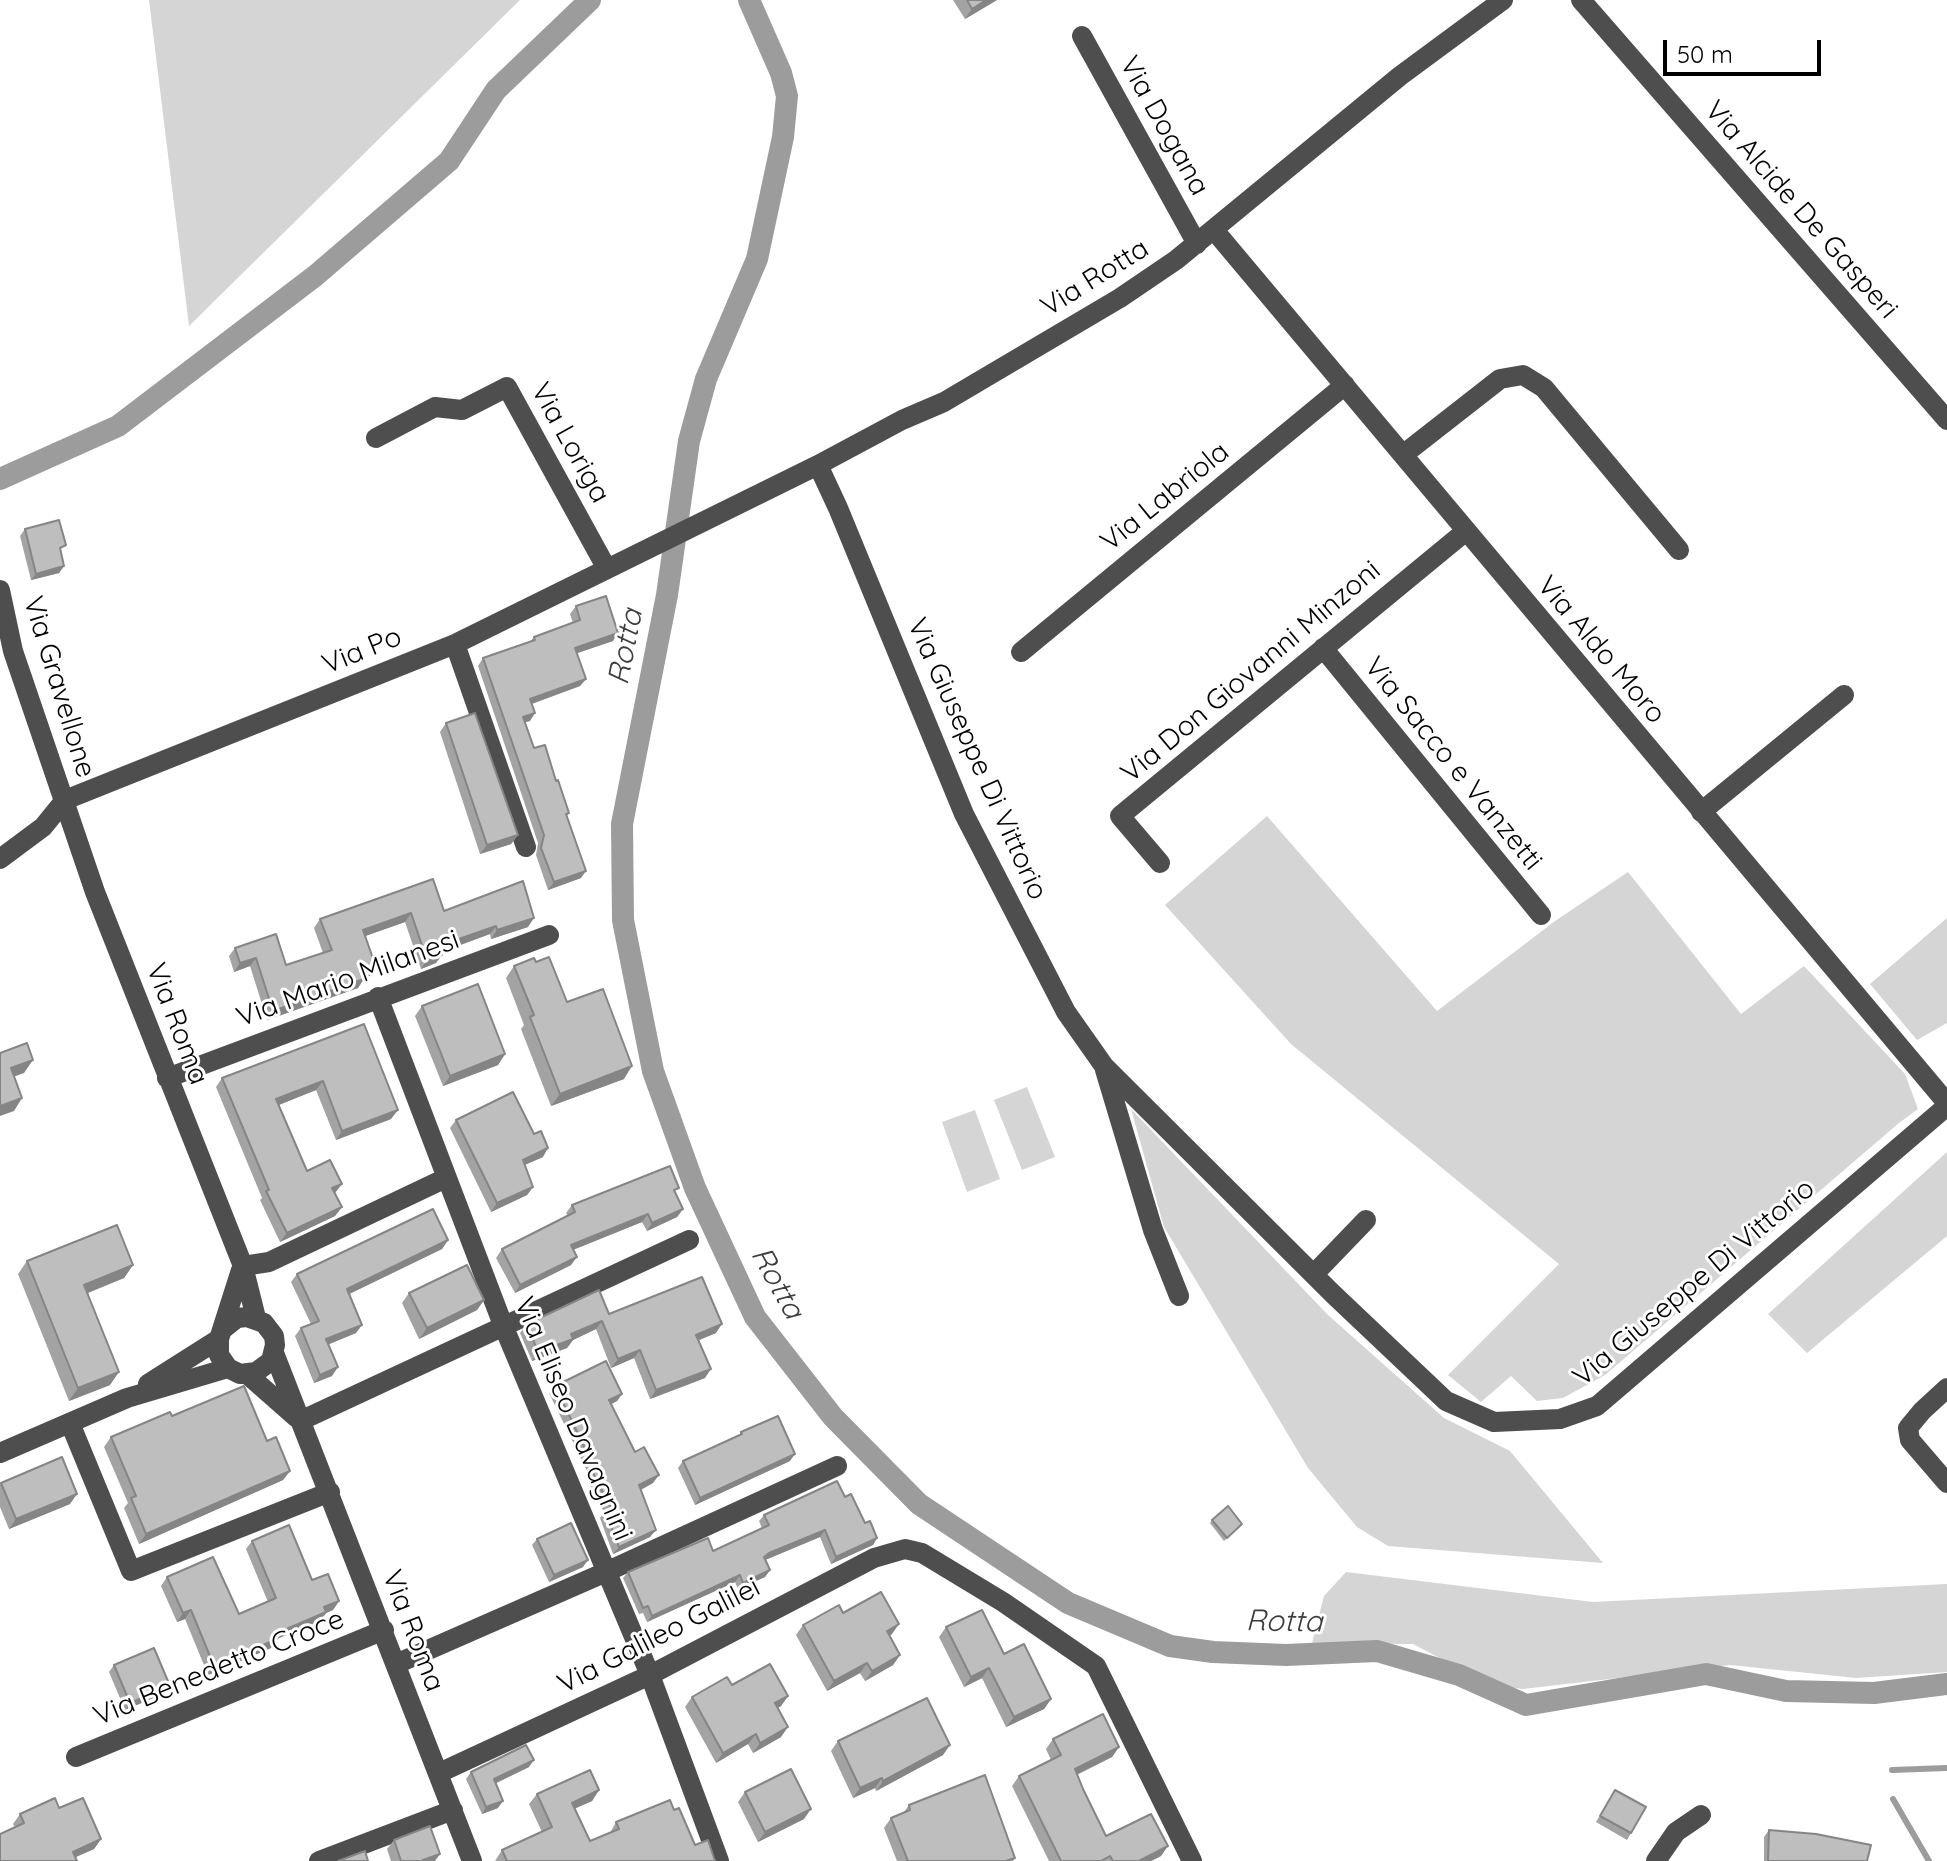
<!DOCTYPE html>
<html>
<head>
<meta charset="utf-8">
<style>
	body { margin:0 }
	#map { position:relative; width:1947px; height:1861px; overflow:hidden; background:#fff; font-family:Quicksand,sans-serif }
	canvas { display:block }
	.scale { position:absolute; left:1663px; top:40px; width:158px; height:36px; box-sizing:border-box; border:4px solid #000; border-top:0; padding-left:10px; font-size:24px; line-height:28px; white-space:nowrap; color:#000; -webkit-text-stroke:6px #fff; paint-order:stroke }
</style>
</head>
<body>
<div id="map">
<canvas width="1947" height="1861"></canvas>
<div class="scale">50 m</div>
</div>
<script>
const context = document.querySelector('canvas').getContext('2d');
context.lineJoin = 'round';
function fill(path, color) { context.fillStyle = color; context.fill(path, 'evenodd'); }
const toPath = rows => new Path2D(rows.map(r => 'M' + r).join(''));
function trace(path, color, width, dash) { context.strokeStyle = color; context.lineWidth = width; context.lineCap = dash ? 'butt' : 'round'; context.setLineDash(dash || []); context.stroke(path); }
function write(font, color, halo, rows, align = 'center') {
  context.font = font + ' Quicksand,sans-serif'; context.lineWidth = 6; context.setLineDash([]); context.textBaseline = 'middle'; context.strokeStyle = halo; context.fillStyle = color; for (const [text, x, y, turn = 0] of rows) {
    context.save(); context.translate(x, y); context.rotate((+turn || 0) * Math.PI / 180); context.textAlign = isNaN(turn) ? turn : align; if (halo) context.strokeText(text, 0, 0); context.fillText(text, 0, 0); context.restore();
  }
}
fill(toPath([
	[149,0,520,0,189,326],
	[1267,816,1437,1011,1555,921,1628,872,1741,1014,1804,966,1905,1074,1918,1109,1899,1123,1605,1375,1563,1398,1537,1401,1511,1376,1481,1402,1448,1375,1559,1264,1291,1044,1165,905],
	[1947,918,1947,1023,1917,1040,1870,984],
	[1027,1087,1055,1157,1022,1170,994,1100],
	[1131,1109,1328,1315,1444,1418,1510,1451,1603,1563,1388,1546,1357,1527,1308,1468,1164,1227],
	[975,1110,1000,1179,967,1192,942,1122],
	[1947,1152,1947,1236,1807,1353,1768,1314],
	[1346,1572,1593,1602,1947,1584,1947,1672,1856,1678,1730,1665,1523,1689,1491,1685,1413,1644,1312,1643,1324,1596]
]), '#d5d5d5');
trace(toPath([
	[1892,1770,1947,1768],
	[1893,1799,1929,1861]
]), '#9c9c9c', 6);
trace(toPath([
	[749,0,781,73,787,96,783,137,757,259,706,379,689,441,667,595,622,824,623,920,653,1071,695,1188,755,1317,833,1417,919,1504,1068,1603,1170,1646,1213,1652,1286,1655,1377,1651,1459,1675,1526,1705,1706,1674,1786,1691,1874,1693,1947,1684],
	[0,479,118,426,315,276,449,161,496,90,590,0]
]), '#9c9c9c', 22);
trace(toPath([
	[1581,0,1947,420],
	[1082,36,1197,244],
	[1214,230,1947,1103],
	[376,438,435,407,462,410,507,387,607,569],
	[1404,454,1500,379,1523,375,1544,388,1679,550],
	[818,465,838,508,964,814,1066,1012,1104,1066,1333,1294,1446,1401,1494,1422,1560,1419,1597,1406,1947,1106],
	[0,590,13,651,95,892,243,1266,256,1318],
	[455,644,526,847],
	[1323,648,1541,915],
	[1021,652,1345,385],
	[1701,812,1844,695],
	[0,859,43,827,65,800,455,644,818,465,902,420,944,402,1120,298,1176,260,1400,76,1503,0],
	[1160,863,1120,816,1466,531],
	[378,997,503,1325,650,1675,719,1861],
	[1105,1070,1153,1230,1179,1296],
	[167,1078,549,935],
	[243,1266,269,1262,446,1178],
	[1314,1274,1366,1220],
	[222,1330,237,1318,247,1317,264,1323,274,1336,275,1345,271,1361,256,1372,240,1374,228,1368,219,1355,219,1339,241,1270],
	[274,1353,472,1861],
	[247,1374,297,1418],
	[148,1384,219,1339],
	[1947,1388,1922,1411,1908,1428,1910,1440,1947,1483],
	[300,1421,689,1240],
	[70,1423,131,1571,330,1492],
	[0,1453,127,1398,228,1368],
	[396,1664,606,1572,837,1466],
	[76,1757,384,1630],
	[439,1773,650,1675,874,1558,905,1549,922,1553,1003,1602,1096,1666,1192,1861],
	[319,1861,453,1810],
	[1656,1861,1676,1832,1701,1815]
]), '#4e4e4e', 20);
fill(toPath([
	[953,0,997,0,965,19],
	[25,529,61,552,64,566,59,573,31,580,20,536],
	[576,606,613,641,576,653,586,679,580,686,532,704,530,721,525,722,534,748,556,781,569,813,567,816,581,878,548,890,536,855,538,843,478,666,483,658,530,642,534,637,573,623,570,614],
	[446,723,518,835,511,844,480,854,440,732],
	[444,911,528,927,491,939,490,934,441,952,436,963,421,969,405,922,365,936,376,967,370,976,363,978,358,988,267,1020,250,966,234,972,229,956,235,948,286,965,323,953,314,928,320,919],
	[536,962,567,1002,624,1079,551,1106,521,1029,524,1025,506,978,514,966],
	[422,1006,505,1054,498,1065,443,1086,415,1016],
	[364,1024,391,1119,336,1140,316,1090,278,1105,307,1171,335,1193,342,1207,335,1216,280,1242,260,1200,262,1198,216,1087,222,1078],
	[456,1120,543,1157,525,1165,533,1187,527,1195,491,1212,450,1128],
	[676,1193,683,1209,677,1217,647,1231,642,1222,573,1250,571,1265,515,1293,496,1258,502,1249,568,1216,566,1213,572,1205],
	[448,1240,442,1249,349,1294,356,1333,328,1344,332,1376,314,1383,295,1336,301,1328,311,1324,291,1282,297,1274],
	[27,1261,133,1265,124,1278,88,1293,110,1385,69,1401,18,1274],
	[409,1293,484,1300,477,1310,419,1339,402,1303],
	[609,1314,716,1333,698,1340,705,1378,650,1399,634,1358,611,1368,596,1329,573,1340,567,1348,532,1361,520,1333,527,1324],
	[555,1386,622,1394,617,1401,611,1404,635,1452,653,1483,641,1490,650,1537,613,1554,600,1518,604,1512,588,1481,590,1477,549,1393],
	[172,1416,267,1441,290,1471,283,1480,139,1544,124,1508,128,1503,104,1447,111,1437],
	[741,1432,790,1461,695,1505,678,1468,683,1461,739,1435],
	[1,1483,70,1504,9,1529,0,1507,0,1484],
	[845,1497,877,1538,873,1545,831,1564,820,1537,765,1560,770,1570,765,1577,738,1589,735,1582,647,1622,643,1613,639,1614,623,1578,628,1572,713,1551,762,1528,759,1521,764,1515],
	[1212,1520,1242,1524,1224,1541,1210,1523],
	[537,1539,583,1567,549,1582,532,1545],
	[252,1541,312,1580,339,1601,333,1610,326,1613,320,1621,277,1639,271,1648,208,1675,185,1619,177,1622,161,1586,167,1577,239,1614,268,1602,246,1549],
	[843,1613,892,1634,889,1636,900,1655,893,1665,865,1681,860,1673,827,1691,796,1635,803,1625],
	[946,1627,1004,1654,1051,1699,1044,1709,1006,1727,982,1678,964,1687,939,1637],
	[114,1665,170,1686,165,1693,125,1710,109,1672],
	[788,1696,781,1706,778,1708,781,1737,753,1753,748,1744,716,1763,685,1707,692,1697],
	[1053,1739,1119,1747,1112,1757,1077,1775,1106,1836,1161,1856,1151,1861,1049,1861,1012,1786,1019,1776,1051,1760,1046,1749],
	[838,1741,943,1755,876,1791,875,1788,853,1798,831,1751],
	[529,1767,496,1783,498,1808,482,1814,466,1779,471,1772],
	[599,1790,592,1801,575,1808,590,1841,610,1833,616,1822,674,1810,695,1845,715,1861,495,1861,502,1850,542,1832,529,1804,537,1794],
	[1615,1790,1631,1833,1627,1840,1596,1822],
	[745,1792,804,1819,758,1842,738,1802],
	[909,1805,1015,1858,1013,1861,897,1861,884,1828,891,1818,904,1812],
	[59,1808,101,1839,94,1849,75,1857,15,1827,13,1824,20,1814],
	[1769,1830,1867,1861,1764,1861,1764,1837],
	[394,1840,435,1861,391,1861,387,1849]
]), '#a3a3a3');
fill(toPath([
	[986,0,997,0,965,19,972,9],
	[64,566,59,573,31,580,36,574],
	[618,633,613,641,569,656,575,648],
	[586,679,580,686,525,706,530,699],
	[535,713,530,721,518,724,523,717],
	[518,835,511,844,480,854,487,845],
	[586,871,581,878,548,890,554,882],
	[411,913,405,922,357,939,363,930],
	[534,918,528,927,491,939,497,930],
	[496,926,490,934,433,955,439,946],
	[442,955,436,963,421,969,427,960],
	[256,958,250,966,234,972,240,963],
	[376,967,370,976,355,981,361,972],
	[364,979,358,988,267,1020,273,1011],
	[505,1054,498,1065,443,1086,450,1076],
	[33,1060,24,1073,2,1081,11,1068],
	[632,1066,624,1079,551,1106,560,1094],
	[323,1081,316,1090,269,1109,276,1099],
	[22,1098,14,1111,0,1116,0,1106],
	[398,1110,391,1119,336,1140,342,1131],
	[548,1148,543,1157,517,1168,523,1160],
	[342,1184,335,1193,332,1188],
	[533,1187,527,1195,491,1212,497,1203],
	[342,1207,335,1216,280,1242,287,1233],
	[683,1209,677,1217,647,1231,652,1223],
	[648,1214,642,1222,565,1253,571,1245],
	[448,1240,442,1249,341,1298,347,1289],
	[577,1257,571,1265,515,1293,520,1285],
	[133,1265,124,1278,75,1298,84,1285],
	[484,1300,477,1310,419,1339,427,1328],
	[602,1321,596,1329,573,1340,567,1348,532,1361,538,1352,571,1334],
	[722,1324,716,1333,690,1344,696,1335],
	[362,1325,356,1333,320,1348,326,1339],
	[640,1350,634,1358,611,1368,618,1359],
	[338,1367,332,1376,314,1383,320,1375],
	[711,1369,705,1378,650,1399,656,1390],
	[119,1372,110,1385,69,1401,78,1388],
	[622,1394,617,1401,604,1408,609,1400],
	[795,1454,790,1461,695,1505,700,1498],
	[290,1471,283,1480,139,1544,146,1534],
	[659,1475,653,1483,634,1493,639,1485],
	[77,1494,70,1504,9,1529,16,1519],
	[656,1530,650,1537,613,1554,619,1547],
	[825,1530,820,1537,765,1560,764,1557,769,1553],
	[877,1538,873,1545,831,1564,836,1557],
	[588,1560,583,1567,549,1582,554,1575],
	[770,1570,765,1577,738,1589,743,1583],
	[740,1575,735,1582,647,1622,652,1616],
	[339,1601,333,1610,326,1613,320,1621,269,1642,275,1634,324,1607],
	[191,1610,185,1619,177,1622,183,1613],
	[899,1624,892,1634,880,1641,887,1631],
	[277,1639,271,1648,208,1675,214,1666],
	[900,1655,893,1665,865,1681,872,1671],
	[867,1663,860,1673,827,1691,834,1681],
	[989,1668,982,1678,964,1687,971,1677],
	[170,1686,165,1693,125,1710,130,1703],
	[788,1696,781,1706,768,1713,775,1703],
	[1051,1699,1044,1709,1006,1727,1014,1717],
	[788,1727,781,1737,753,1753,760,1743],
	[756,1734,748,1744,716,1763,723,1753],
	[950,1745,943,1755,876,1791,883,1781],
	[1119,1747,1112,1757,1067,1779,1075,1769],
	[534,1760,529,1767,490,1786,494,1779],
	[882,1778,875,1788,853,1798,860,1788],
	[599,1790,592,1801,565,1813,572,1803],
	[503,1801,498,1808,482,1814,486,1807],
	[811,1809,804,1819,758,1842,765,1832],
	[101,1839,94,1849,67,1861,73,1852],
	[1168,1846,1161,1856,1151,1861,1139,1861],
	[440,1854,435,1861,422,1861,423,1860]
]), '#858585');
const building = toPath([
	[967,0,986,0,972,9,967,0],
	[59,520,66,545,60,548,64,566,36,574,25,529,59,520],
	[606,596,618,633,575,648,586,679,530,699,535,713,523,717,534,748,545,745,556,781,558,780,569,813,566,814,586,871,554,882,541,848,544,835,483,658,535,640,534,637,580,620,576,606,606,596],
	[475,713,518,835,487,845,446,723,475,713],
	[433,879,444,911,523,881,534,918,497,930,496,926,439,946,442,955,427,960,411,913,363,930,376,967,361,972,364,979,273,1011,256,958,240,963,235,948,276,934,286,965,332,950,320,919,433,879],
	[549,957,567,1002,603,989,632,1066,560,1094,530,1017,534,1015,514,966,534,958,536,962,549,957],
	[478,984,505,1054,450,1076,422,1006,478,984],
	[364,1024,398,1110,342,1131,323,1081,276,1099,307,1171,330,1160,342,1184,332,1188,342,1207,287,1233,266,1191,269,1190,222,1078,364,1024],
	[27,1043,33,1060,11,1068,22,1098,0,1106,0,1053,27,1043],
	[513,1092,534,1134,541,1131,548,1148,523,1160,533,1187,497,1203,456,1120,513,1092],
	[670,1166,679,1188,674,1190,683,1209,652,1223,648,1214,571,1245,577,1257,520,1285,502,1249,575,1212,572,1205,670,1166],
	[433,1209,448,1240,347,1289,362,1325,326,1339,338,1367,320,1375,301,1328,319,1321,297,1274,433,1209],
	[117,1225,133,1265,84,1285,119,1372,78,1388,27,1261,117,1225],
	[467,1265,484,1300,427,1328,409,1293,467,1265],
	[702,1277,722,1324,696,1335,711,1369,656,1390,640,1350,618,1359,602,1321,571,1334,573,1339,538,1352,527,1324,599,1290,609,1314,702,1277],
	[606,1361,622,1394,609,1400,635,1452,644,1447,659,1475,639,1485,656,1530,619,1547,605,1511,611,1508,593,1473,596,1471,555,1386,606,1361],
	[244,1386,267,1441,276,1437,290,1471,146,1534,131,1498,136,1496,111,1437,170,1412,172,1416,244,1386],
	[778,1416,795,1454,700,1498,683,1461,742,1434,741,1432,778,1416],
	[62,1457,77,1494,16,1519,1,1483,62,1457],
	[837,1481,845,1497,851,1494,865,1523,870,1521,877,1538,836,1557,825,1530,769,1553,764,1557,770,1570,743,1583,740,1575,652,1616,648,1606,643,1608,628,1572,708,1538,713,1551,769,1525,764,1515,837,1481],
	[1228,1506,1242,1524,1227,1538,1212,1520,1228,1506],
	[571,1523,588,1560,554,1575,537,1539,571,1523],
	[289,1525,312,1580,328,1574,339,1601,324,1607,326,1612,275,1634,277,1639,214,1666,191,1610,183,1613,167,1577,213,1557,239,1614,276,1598,252,1541,289,1525],
	[881,1592,899,1624,887,1631,900,1655,872,1671,867,1663,834,1681,803,1625,839,1605,843,1613,881,1592],
	[982,1610,1004,1654,1024,1644,1051,1699,1014,1717,989,1668,971,1677,946,1627,982,1610],
	[154,1648,170,1686,130,1703,114,1665,154,1648],
	[770,1664,788,1696,775,1703,788,1727,760,1743,756,1734,723,1753,692,1697,727,1677,732,1685,770,1664],
	[927,1698,950,1745,883,1781,882,1778,860,1788,838,1741,927,1698],
	[1103,1714,1119,1747,1075,1769,1083,1789,1106,1836,1151,1814,1168,1846,1139,1861,1113,1861,1110,1856,1101,1861,1061,1861,1019,1776,1061,1755,1053,1739,1103,1714],
	[526,1745,534,1760,494,1779,503,1801,486,1807,471,1772,526,1745],
	[791,1769,811,1809,765,1832,745,1792,791,1769],
	[590,1770,599,1790,572,1803,590,1841,619,1829,616,1822,670,1800,674,1810,679,1808,695,1845,708,1840,715,1861,507,1861,502,1850,552,1827,537,1794,590,1770],
	[985,1775,1015,1858,1006,1861,908,1861,891,1818,910,1810,909,1805,985,1775],
	[1615,1790,1646,1807,1631,1833,1600,1816,1615,1790],
	[55,1798,59,1808,83,1798,101,1839,73,1852,77,1861,0,1861,0,1834,24,1823,20,1814,55,1798],
	[430,1826,440,1854,423,1860,423,1861,401,1861,394,1840,430,1826],
	[1769,1830,1816,1834,1871,1845,1867,1861,1768,1861,1769,1830],
	[365,1851,368,1861,338,1861,365,1851]
]);
fill(building, '#bebebe');
trace(building, '#858585', 2);
write('28px', '#000', '#fff', [
	["Via Dogana",1164,126,61],
	["Via Alcide De Gasperi",1801,210,49],
	["Via Rotta",1095,278,-32],
	["Via Loriga",570,443,61],
	["Via Labriola",1165,497,-39],
	["Via Aldo Moro",1601,650,50],
	["Via Po",362,651,-22],
	["Via Don Giovanni Minzoni",1251,672,-40],
	["Via Gravellone",59,687,73],
	["Via Giuseppe Di Vittorio",977,759,66],
	["Via Sacco e Vanzetti",1453,764,51],
	["Via Mario Milanesi",348,979,-20],
	["Via Roma",177,1024,69],
	["Via Giuseppe Di Vittorio",1694,1283,-40],
	["Via Eliseo Davagnini",573,1419,67],
	["Via Roma",413,1631,69],
	["Via Galileo Galilei",659,1636,-27],
	["Via Benedetto Croce",219,1668,-22]
]);
write('italic 30px', '#3d3d3d', '#fff', [
	["Rotta",626,647,-79],
	["Rotta",777,1283,61],
	["Rotta",1284,1622,1]
]);
</script>
</body>
</html>
